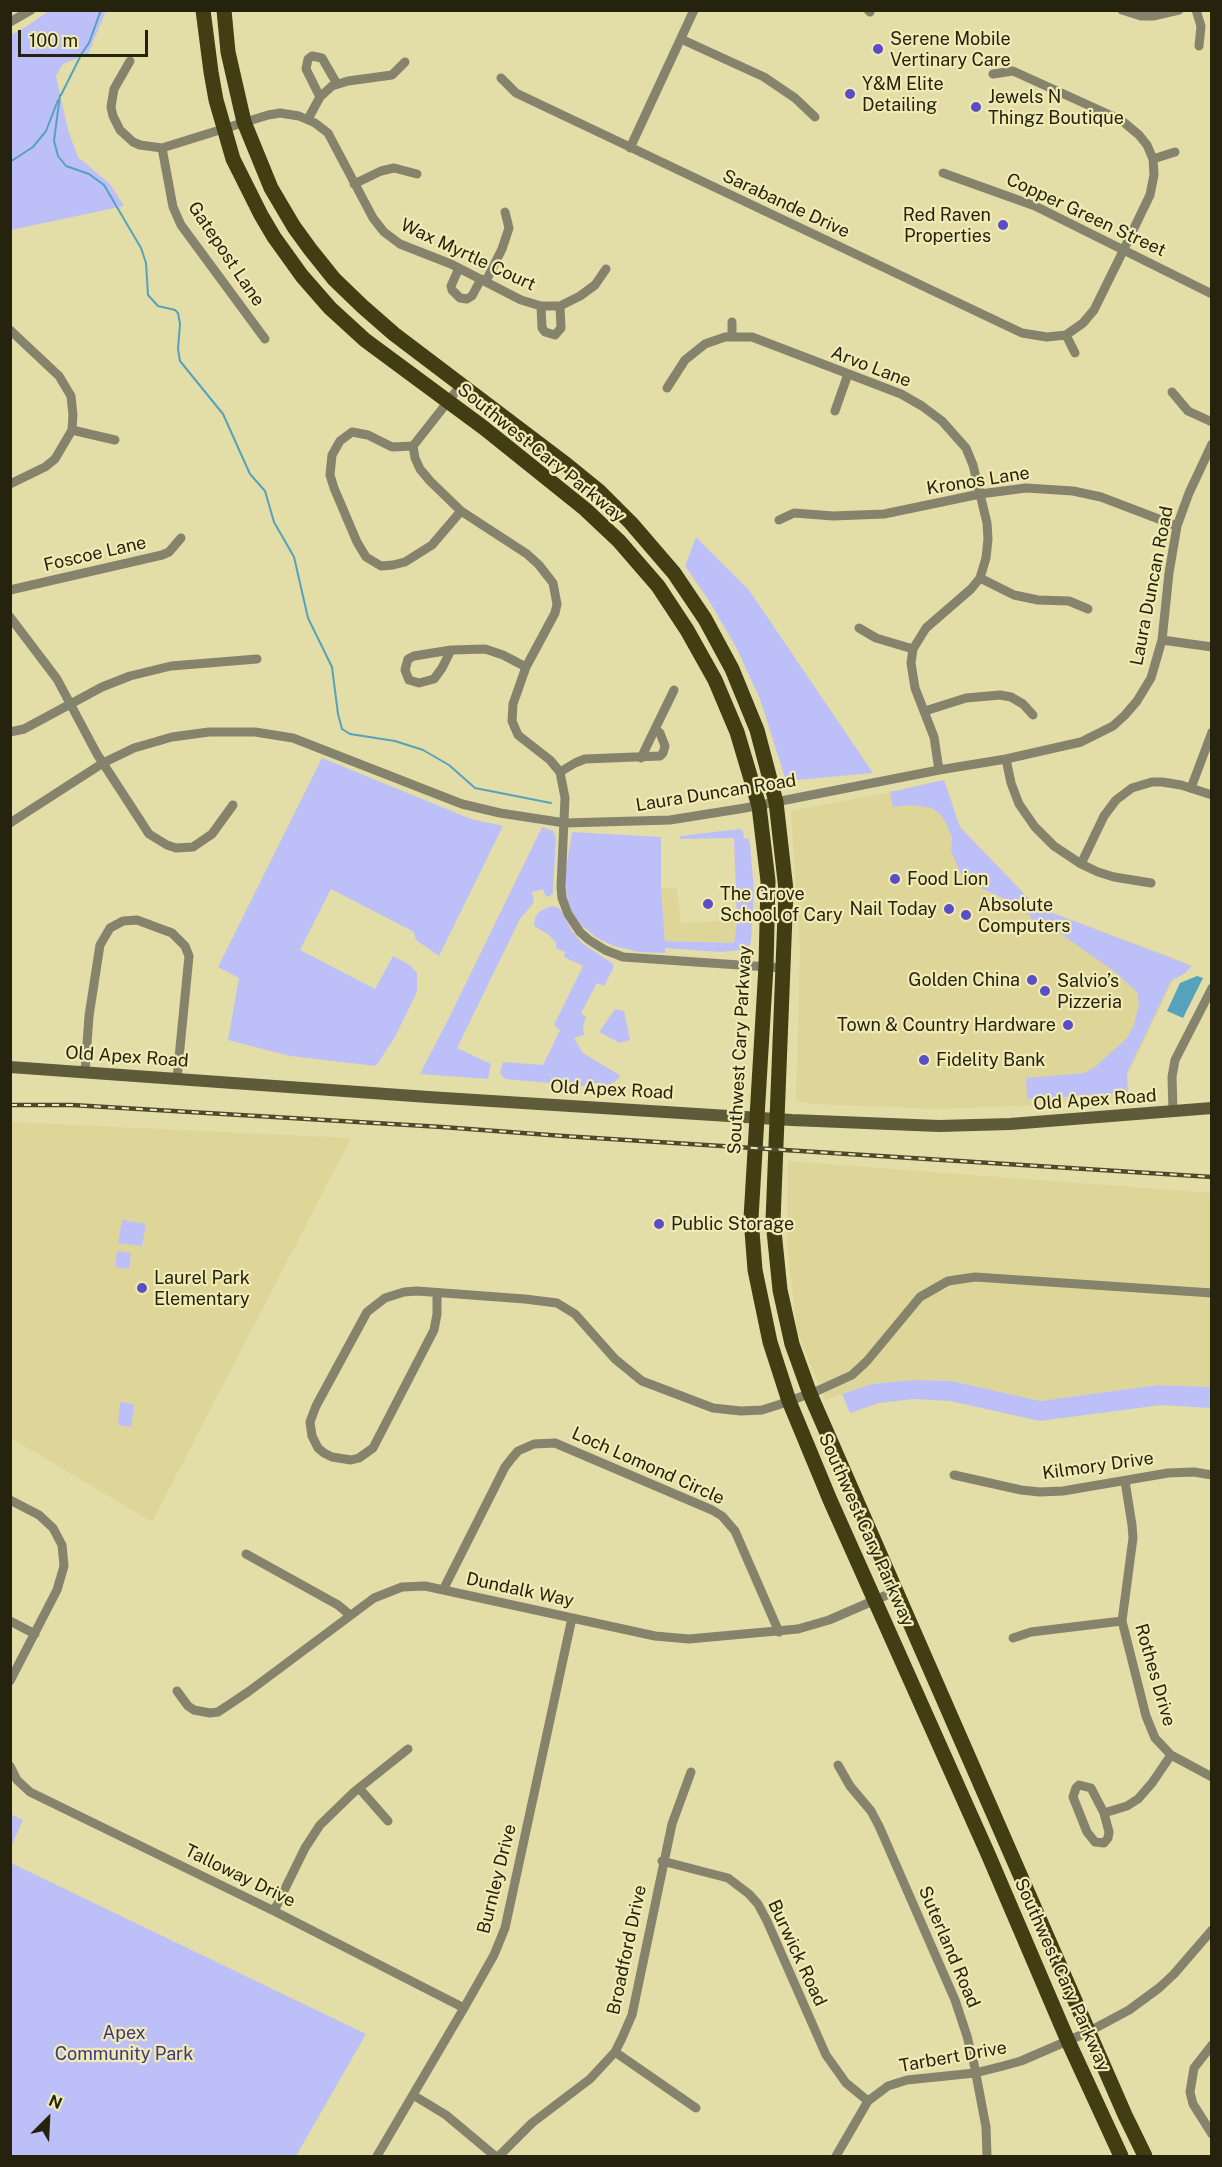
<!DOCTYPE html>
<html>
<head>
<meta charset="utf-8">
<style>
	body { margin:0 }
	#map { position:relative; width:1222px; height:2167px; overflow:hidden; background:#e3dda7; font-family:"Public Sans",sans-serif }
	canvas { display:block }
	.frame { position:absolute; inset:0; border:12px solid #25230e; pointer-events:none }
	.north { position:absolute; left:18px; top:2089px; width:60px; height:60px; -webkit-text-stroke:4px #f1eab4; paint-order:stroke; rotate:24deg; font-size:16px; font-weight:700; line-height:24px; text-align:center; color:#25230e }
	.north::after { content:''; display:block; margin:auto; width:21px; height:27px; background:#25230e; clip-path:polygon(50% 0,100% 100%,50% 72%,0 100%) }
	.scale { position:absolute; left:18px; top:30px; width:130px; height:27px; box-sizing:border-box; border:3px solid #25230e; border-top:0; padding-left:8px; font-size:18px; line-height:21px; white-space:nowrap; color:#25230e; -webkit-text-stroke:4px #f1eab4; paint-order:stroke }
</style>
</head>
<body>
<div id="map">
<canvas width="1222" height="2167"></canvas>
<div class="frame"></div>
<div class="north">N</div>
<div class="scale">100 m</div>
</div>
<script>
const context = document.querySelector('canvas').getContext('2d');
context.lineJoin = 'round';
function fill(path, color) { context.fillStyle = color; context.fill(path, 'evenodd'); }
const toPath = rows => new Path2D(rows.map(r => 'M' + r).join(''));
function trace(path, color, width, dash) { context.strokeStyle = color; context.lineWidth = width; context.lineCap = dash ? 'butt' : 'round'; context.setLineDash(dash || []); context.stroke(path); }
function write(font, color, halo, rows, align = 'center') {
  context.font = font + ' "Public Sans",sans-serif'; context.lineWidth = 4.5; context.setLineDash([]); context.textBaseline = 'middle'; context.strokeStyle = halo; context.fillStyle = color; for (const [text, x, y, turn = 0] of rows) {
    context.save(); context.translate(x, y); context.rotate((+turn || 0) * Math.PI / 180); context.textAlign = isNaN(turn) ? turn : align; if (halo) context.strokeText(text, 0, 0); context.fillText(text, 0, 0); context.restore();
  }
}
fill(toPath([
	[944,780,960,827,1037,907,1182,961,1117,1098,1022,1106,938,1109,814,1104,796,1101,800,949,791,813,794,810,898,791],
	[661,888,677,888,681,923,737,920,734,943,665,941],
	[11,1122,351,1138,152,1522,11,1438],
	[788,1161,1211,1193,1211,1387,1157,1385,1040,1401,952,1381,912,1380,872,1384,825,1400,797,1331,787,1245]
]), '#ded698');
fill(toPath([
	[49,11,106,11,88,54,63,64,56,76,68,130,78,157,110,184,124,206,11,230,11,35,24,28],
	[696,537,749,590,873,773,786,781,760,699,736,647,708,599,685,566],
	[322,758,471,819,503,826,439,956,416,940,414,932,331,889,300,950,375,989,393,956,410,965,417,973,417,992,395,1037,376,1066,290,1056,228,1040,239,978,218,967],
	[944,780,960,827,1037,907,1192,966,1184,974,1171,981,1127,1073,1128,1093,1027,1099,1026,1078,1084,1073,1095,1067,1127,1038,1134,1025,1139,1005,1137,992,1115,972,1047,924,1040,929,1030,916,1013,903,973,884,961,874,951,851,952,838,947,825,941,815,932,808,911,805,893,807,890,792],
	[542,827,553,831,556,836,553,893,550,896,546,897,543,889,532,892,534,902,520,919,457,1048,491,1064,488,1079,420,1074,450,1016],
	[739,829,743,831,744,839,748,838,750,844,754,891,751,941,748,949,721,952,665,948,665,953,639,952,614,946,597,938,581,925,572,912,567,900,565,875,572,832,661,837,661,888,665,941,734,943,737,920,734,838,680,839,680,836],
	[554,906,560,909,572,931,582,943,613,964,613,969,604,986,597,983,581,1013,586,1017,583,1026,584,1035,574,1038,583,1053,621,1076,609,1086,600,1083,582,1086,505,1079,500,1073,503,1062,543,1065,560,1030,554,1025,583,966,564,957,565,952,556,948,556,943,549,935,534,926,535,918,539,912,548,907],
	[615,1009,624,1011,630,1040,620,1043,599,1032],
	[122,1220,146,1224,142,1246,118,1243],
	[117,1251,131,1253,129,1269,115,1267],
	[912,1380,952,1381,1040,1401,1157,1385,1211,1387,1211,1408,1161,1405,1040,1421,950,1401,914,1399,879,1403,850,1413,842,1394,872,1384],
	[120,1402,134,1404,131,1427,118,1425],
	[11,1814,23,1820,11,1847],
	[11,1863,366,2034,296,2156,11,2156]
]), '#bdc0f8');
fill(toPath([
	[1197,976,1203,978,1183,1018,1167,1011,1180,983]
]), '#57a2bb');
trace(toPath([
	[60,95,54,141,58,156,66,166,89,174,104,185,141,248,146,263,148,295,158,306,175,310,178,313,180,324,178,349,180,361,223,414,250,474,265,491,274,522,294,557,308,618,332,667,338,714,342,729,350,734,395,741,423,750,449,765,475,788,551,803],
	[61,95,82,53,89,43,101,10],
	[10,162,33,147,46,131,58,100]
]), '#57a2bb', 2);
trace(toPath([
	[868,10,870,12],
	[1122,10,1141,16,1153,16,1179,10],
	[1196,10,1201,26,1199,46],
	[10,22,31,10],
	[681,39,764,77,795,98,815,117],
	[130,61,114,89,111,107,113,116,120,130,133,142,140,145,162,148,268,115,280,113,299,116,315,123,328,133,373,218,384,232,400,244,451,264,521,300,541,306,560,306,580,296,595,285,606,269],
	[501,78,516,93,1022,333,1047,337,1066,335,1083,323,1094,310,1124,249,1150,195,1154,175,1153,159,1147,145,1139,135,1121,120,1013,71,993,74],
	[320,97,306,69,308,59,312,56,322,58,337,84],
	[308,119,320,97,332,86,348,81,392,75,405,62],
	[162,148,173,207,181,225,265,339],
	[630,148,694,10],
	[1153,159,1175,152],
	[943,173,1035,206,1212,294],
	[354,184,381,171,394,168,417,174],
	[459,268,451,286,452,290,460,298,467,299,472,296,481,279],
	[486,281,502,249,509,228,505,212],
	[541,306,542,328,545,332,555,335,561,328,560,306],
	[732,322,732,336],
	[10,330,59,376,71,396,73,415,72,430,55,459,45,467,10,484],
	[1066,335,1075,353],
	[461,385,413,446,415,458,420,469,430,481,461,511,527,554,539,565,553,583,557,604,555,613,526,667,513,704,512,721,518,735,550,760,560,772,565,798,561,887,562,898,568,914,580,932,589,940,605,950,623,957,783,968],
	[667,388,685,360,705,344,725,337,752,337,901,394,922,406,942,421,966,448,973,465,987,523,988,539,986,558,980,578,971,589,926,628,913,649,911,663,915,688,934,737,939,770],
	[1172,392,1188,411,1212,422],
	[835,411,848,374],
	[72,430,115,440],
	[413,446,392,447,368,435,352,432,340,441,332,455,330,475,334,488,357,542,366,557,381,566,393,565,405,562,432,545,461,511],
	[779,520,794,513,833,516,884,514,980,494,1026,488,1073,491,1101,497,1177,526],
	[980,578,1014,595,1038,600,1069,601,1088,609],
	[10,590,162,555,169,552,181,538],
	[10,617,57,679,97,754,149,834,167,845,176,848,193,847,212,834,233,805],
	[859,628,876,638,913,649],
	[1162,640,1212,647],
	[451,650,442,668,434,679,419,683,409,680,405,670,408,659,414,656,451,650,485,649,503,655,526,667],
	[925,711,966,698,1000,695,1011,697,1023,704,1033,715],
	[10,732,24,729,102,687,130,676,171,666,257,659],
	[641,758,655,729],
	[1006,759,1011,783,1019,804,1035,827,1054,846,1081,864,1098,872,1114,877,1151,883],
	[560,772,575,763,585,759,660,756,663,753,665,746,660,733,655,729,674,690],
	[1191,788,1212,732],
	[10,823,103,763,134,748,172,737,209,732,255,732,293,738,462,804,500,813,565,823,670,820,745,808,939,770,1006,759,1081,742,1113,726,1125,715,1137,701,1151,678,1162,640,1169,573,1177,526,1189,493,1212,444],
	[1081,864,1104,816,1116,800,1132,788,1152,782,1162,782,1181,785,1212,795],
	[85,1072,89,1016,100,945,110,928,123,921,137,920,172,933,185,946,189,956,177,1078],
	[1173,1111,1172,1077,1175,1060,1212,988],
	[437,1294,437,1314,434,1330,373,1448,359,1458,351,1460,332,1457,324,1453,318,1448,312,1436,310,1422,316,1406,367,1312,385,1298,404,1292,417,1291,525,1299,557,1303,575,1314,615,1359,642,1381,713,1408,741,1411,762,1410,778,1405,817,1391,852,1375,867,1361,920,1297,948,1281,975,1277,1212,1293],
	[954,1475,1021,1490,1040,1492,1063,1491,1168,1473,1194,1472,1212,1475],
	[1125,1481,1132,1525,1133,1538,1122,1621,1146,1716,1155,1738,1171,1755,1212,1777],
	[10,1500,39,1515,53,1528,62,1545,64,1566,57,1590,10,1681],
	[246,1554,338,1605,350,1615],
	[443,1590,505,1467,512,1458,518,1451,534,1444,555,1443,712,1510,722,1516,735,1531,779,1632],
	[10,1621,35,1634],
	[1013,1638,1031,1632,1122,1621],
	[177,1691,188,1706,194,1710,210,1713,218,1712,248,1692,374,1598,402,1587,425,1586,655,1636,689,1639,798,1629,829,1620,896,1591],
	[838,1765,850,1786,871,1811,879,1826,955,2000,967,2036,974,2064,986,2127,987,2156],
	[10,1766,17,1780,30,1792,274,1911,464,2008],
	[359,1788,388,1821],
	[1104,1813,1091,1788,1079,1785,1076,1788,1073,1797,1087,1832,1095,1842,1104,1843,1108,1838,1109,1832,1104,1813,1127,1806,1138,1799,1152,1783,1171,1755],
	[662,1861,728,1878,749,1894,758,1904,767,1921,826,2055,846,2083,868,2101],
	[274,1911,305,1848,320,1825,354,1792,408,1749],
	[1212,2045,1194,2068,1190,2092,1193,2104,1212,2134],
	[615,2052,696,2108],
	[413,2095,446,2115,495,2156],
	[377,2156,464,2008,494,1955,505,1928,572,1618],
	[499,2156,532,2123,590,2079,615,2052,622,2038,632,2015,672,1824,691,1772],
	[836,2156,868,2101,888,2086,907,2080,975,2073,1003,2066,1021,2061,1088,2032,1129,2010,1159,1988,1174,1974,1212,1930]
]), '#86836d', 9);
trace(toPath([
	[10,1067,428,1097,792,1120,939,1126,1010,1124,1212,1108]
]), '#5e5a3a', 12);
trace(toPath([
	[203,10,211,72,216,100,233,159,261,215,274,237,302,276,330,308,365,340,484,428,585,509,619,541,658,586,687,630,715,680,737,732,759,806,768,881,766,966,751,1218,755,1270,770,1342,789,1401,830,1500,988,1854,1068,2041,1121,2156],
	[224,10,228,52,244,122,271,188,294,227,310,249,334,279,362,306,394,334,567,465,599,491,631,523,674,573,705,619,732,669,757,730,776,802,786,890,773,1221,780,1290,792,1344,810,1394,896,1591,1125,2115,1145,2156]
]), '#423d13', 15);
const rail = toPath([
	[10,1105,72,1105,442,1127,563,1136,1212,1177]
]);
trace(rail, '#4c492d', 4.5);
trace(rail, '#f1eab4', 2, [7]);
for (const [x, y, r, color] of [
	[878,49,6,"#594ec6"],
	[850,94,6,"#594ec6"],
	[976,107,6,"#594ec6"],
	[1003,225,6,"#594ec6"],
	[895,879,6,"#594ec6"],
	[708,904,6,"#594ec6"],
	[949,909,6,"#594ec6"],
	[966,915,6,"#594ec6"],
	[1032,980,6,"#594ec6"],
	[1045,991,6,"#594ec6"],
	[1068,1025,6,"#594ec6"],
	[924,1060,6,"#594ec6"],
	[659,1224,6,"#594ec6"],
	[142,1288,6,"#594ec6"]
]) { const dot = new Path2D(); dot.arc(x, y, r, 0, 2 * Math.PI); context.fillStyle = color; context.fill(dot); trace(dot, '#f1eab4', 2); }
write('18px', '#25230e', '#f1eab4', [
	["Serene Mobile",890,39],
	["Vertinary Care",890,60],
	["Y&M Elite",862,84],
	["Detailing",862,105],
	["Jewels N",988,97],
	["Thingz Boutique",988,118],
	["Red Raven",991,215,"right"],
	["Properties",991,236,"right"],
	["Food Lion",907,879],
	["The Grove",720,894],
	["School of Cary",720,915],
	["Absolute",978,905],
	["Computers",978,926],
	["Nail Today",937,909,"right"],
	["Golden China",1020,980,"right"],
	["Salvio’s",1057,981],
	["Pizzeria",1057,1002],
	["Town & Country Hardware",1056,1025,"right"],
	["Fidelity Bank",936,1060],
	["Public Storage",671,1224],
	["Laurel Park",154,1278],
	["Elementary",154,1299]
], 'left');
write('18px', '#25230e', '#f1eab4', [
	["Sarabande Drive",786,204,25],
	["Copper Green Street",1086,215,25],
	["Gatepost Lane",226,254,56],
	["Wax Myrtle Court",468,255,25],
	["Arvo Lane",871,367,21],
	["Southwest Cary Parkway",541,453,39],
	["Kronos Lane",978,481,-9],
	["Foscoe Lane",95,554,-13],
	["Laura Duncan Road",1152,586,-79],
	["Laura Duncan Road",716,793,-9],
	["Southwest Cary Parkway",740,1050,-87],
	["Old Apex Road",127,1057,4],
	["Old Apex Road",612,1090,3],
	["Old Apex Road",1095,1100,-4],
	["Loch Lomond Circle",648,1466,24],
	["Kilmory Drive",1098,1466,-8],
	["Southwest Cary Parkway",866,1530,66],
	["Dundalk Way",520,1590,12],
	["Rothes Drive",1155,1675,74],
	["Talloway Drive",240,1876,26],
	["Burnley Drive",497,1879,-76],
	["Suterland Road",949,1947,67],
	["Broadford Drive",627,1950,-78],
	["Burwick Road",797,1953,65],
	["Southwest Cary Parkway",1062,1975,66],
	["Tarbert Drive",953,2057,-10]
]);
write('18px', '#3d397e', '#f1eab4', [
	["Apex",124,2033],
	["Community Park",124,2054]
]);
</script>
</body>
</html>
